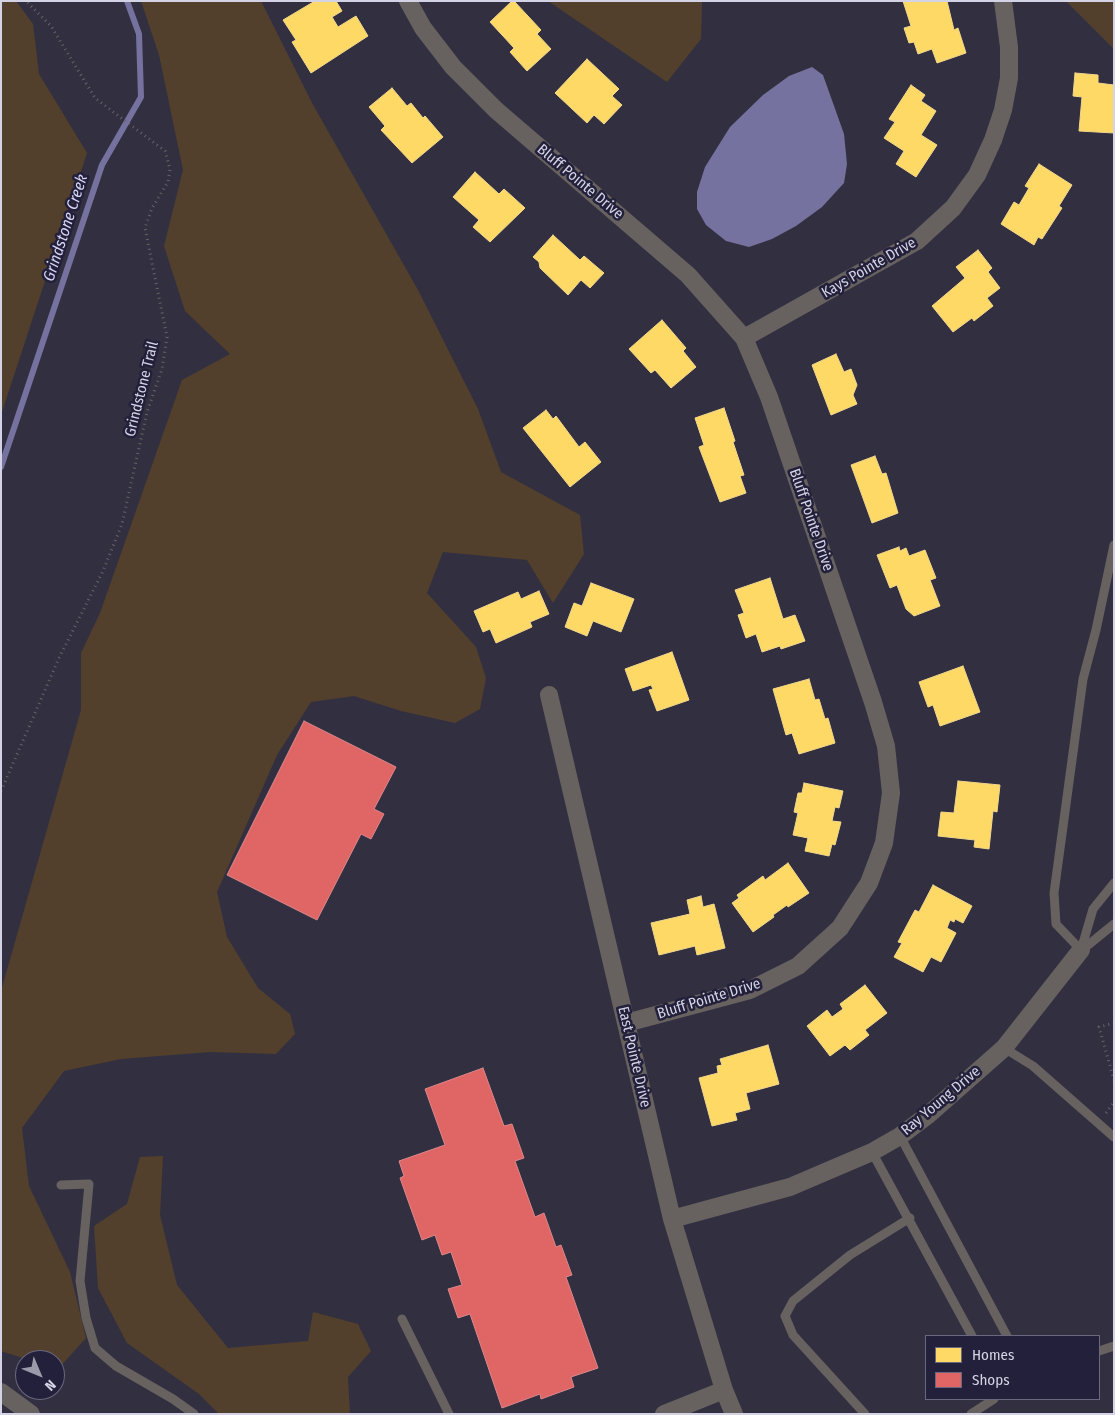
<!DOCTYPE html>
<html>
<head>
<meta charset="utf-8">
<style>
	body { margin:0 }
	#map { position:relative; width:1115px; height:1415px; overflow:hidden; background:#323040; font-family:"Fira Sans Condensed",sans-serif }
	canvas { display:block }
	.frame { position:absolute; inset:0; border:2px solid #d4d3e5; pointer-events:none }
	.legend { position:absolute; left:925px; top:1335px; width:175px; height:65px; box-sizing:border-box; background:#23203b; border:1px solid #6a687f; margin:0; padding:6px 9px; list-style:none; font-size:15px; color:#d4d3e5 }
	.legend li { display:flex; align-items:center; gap:10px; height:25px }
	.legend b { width:25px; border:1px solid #6a687f }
	.north { position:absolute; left:15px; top:1350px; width:50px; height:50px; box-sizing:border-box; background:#23203b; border:1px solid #6a687f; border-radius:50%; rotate:135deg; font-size:14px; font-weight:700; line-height:20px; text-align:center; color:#d4d3e5 }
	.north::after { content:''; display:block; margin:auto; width:18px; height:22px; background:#9b9aab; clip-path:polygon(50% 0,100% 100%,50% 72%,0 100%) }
</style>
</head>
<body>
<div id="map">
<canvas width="1115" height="1415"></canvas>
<div class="frame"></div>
<ul class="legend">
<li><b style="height:14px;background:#ffd966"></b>Homes</li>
<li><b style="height:14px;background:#e06666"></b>Shops</li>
</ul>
<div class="north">N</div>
</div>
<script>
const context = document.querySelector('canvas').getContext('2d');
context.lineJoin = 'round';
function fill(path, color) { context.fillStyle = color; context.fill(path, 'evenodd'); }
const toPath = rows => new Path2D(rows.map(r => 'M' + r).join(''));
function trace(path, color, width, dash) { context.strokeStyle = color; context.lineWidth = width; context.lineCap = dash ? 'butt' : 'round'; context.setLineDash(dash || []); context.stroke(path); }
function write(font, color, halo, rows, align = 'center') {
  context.font = font + ' "Fira Sans Condensed",sans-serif'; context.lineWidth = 5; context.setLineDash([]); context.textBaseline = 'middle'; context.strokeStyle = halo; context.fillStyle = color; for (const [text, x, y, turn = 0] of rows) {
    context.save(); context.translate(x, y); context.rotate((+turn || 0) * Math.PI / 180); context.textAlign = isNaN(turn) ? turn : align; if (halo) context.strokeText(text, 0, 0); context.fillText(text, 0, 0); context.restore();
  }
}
fill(toPath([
	[1,1,16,1,33,24,39,74,87,153,1,415],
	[141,1,261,1,312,103,418,290,478,409,501,472,580,515,584,554,553,603,527,560,443,552,427,593,476,647,486,678,480,709,455,723,401,711,354,696,311,702,277,755,217,892,227,937,258,988,290,1014,295,1034,276,1054,210,1052,121,1059,64,1071,22,1128,29,1186,70,1272,86,1338,57,1370,55,1360,29,1360,1,1351,1,991,81,710,81,653,100,613,182,380,230,354,185,311,164,246,183,170,159,55],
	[548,1,702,1,701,39,667,82],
	[1066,1,1114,1,1114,49],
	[163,1156,160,1215,177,1285,228,1348,308,1341,313,1312,358,1324,371,1351,348,1377,350,1414,219,1414,199,1394,127,1343,98,1288,94,1226,127,1204,140,1157]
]), '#52402c');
fill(toPath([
	[812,67,823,75,844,134,847,164,844,183,822,207,796,226,772,239,749,247,726,241,706,225,697,209,697,192,705,167,730,127,763,95,789,76]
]), '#7672a0');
const homes = toPath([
	[315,1,336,1,342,11,332,17,338,27,356,16,368,36,311,73,292,42,296,40,283,20,315,1],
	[512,1,514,1,541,30,537,34,551,49,527,71,510,52,514,48,490,22,512,1],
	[903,1,947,1,954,30,958,28,966,53,937,63,932,49,918,54,914,42,909,43,904,28,911,26,903,1],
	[587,59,619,89,612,96,622,105,604,124,594,115,587,123,555,93,587,59],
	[1075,73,1098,75,1098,83,1114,85,1114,133,1079,131,1082,97,1073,96,1075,73],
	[911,85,925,95,921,101,936,111,921,135,937,145,916,177,896,164,904,151,884,138,895,122,889,119,911,85],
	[392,88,407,106,411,103,423,118,425,116,443,137,412,163,381,130,385,126,369,107,392,88],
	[1039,164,1072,185,1059,206,1062,208,1042,239,1038,237,1034,245,1001,224,1014,202,1019,205,1029,188,1025,186,1039,164],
	[475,172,499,194,504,189,525,208,490,242,473,227,479,220,453,197,475,172],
	[553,235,580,260,584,256,604,273,590,288,581,280,568,295,540,268,539,262,533,257,553,235],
	[978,250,992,268,988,272,1000,288,987,298,993,306,974,321,972,318,953,332,932,306,965,278,956,267,978,250],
	[662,320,686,348,683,351,696,367,671,388,655,370,651,373,629,349,662,320],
	[836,354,844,372,851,369,857,385,853,395,857,404,831,415,812,365,836,354],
	[724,408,735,441,733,442,744,475,740,476,746,493,720,502,699,447,704,445,695,418,724,408],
	[546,410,553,419,556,416,579,447,585,442,601,462,570,487,523,428,546,410],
	[875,456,882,474,886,473,898,513,872,523,851,465,875,456],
	[899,547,900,551,906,548,909,556,925,550,936,578,930,580,940,606,914,616,906,609,897,585,890,588,877,555,899,547],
	[770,578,783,619,795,615,805,641,781,649,780,646,762,652,756,634,746,638,738,615,744,613,735,590,770,578],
	[591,583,634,599,621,632,593,621,587,636,565,627,574,603,582,606,591,583],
	[539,591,549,614,530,622,532,627,496,643,490,629,483,632,474,611,518,592,521,599,539,591],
	[672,652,689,700,657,711,649,690,653,689,651,685,633,691,625,669,672,652],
	[963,666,980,712,940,726,933,705,928,707,919,682,963,666],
	[809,679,815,700,819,699,825,719,828,718,835,743,799,754,792,733,786,735,773,689,809,679],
	[958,781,1000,785,997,812,993,811,989,849,974,847,975,840,938,836,941,812,954,813,958,781],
	[804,783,843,791,839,808,835,807,832,821,841,822,835,845,832,844,829,856,805,851,808,838,793,835,798,813,794,812,798,793,802,793,804,783],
	[788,863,809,893,788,907,787,905,773,915,774,917,753,932,732,903,739,898,737,895,763,876,765,880,788,863],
	[933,885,972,906,963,923,955,919,954,922,950,920,947,928,956,933,941,962,931,957,923,972,894,957,902,943,898,942,915,910,919,912,933,885],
	[701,896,703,907,714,904,725,948,697,955,695,946,659,955,651,923,690,914,687,900,701,896],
	[865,985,887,1013,865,1030,869,1035,850,1050,845,1045,830,1056,807,1026,827,1010,832,1017,843,1009,840,1004,865,985],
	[768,1045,779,1084,746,1093,750,1109,735,1113,737,1120,712,1126,699,1078,718,1073,717,1066,722,1065,720,1059,768,1045]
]);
fill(homes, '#ffd966');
trace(homes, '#f2d78c', 1);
const shops = toPath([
	[304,721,396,767,374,809,384,814,371,839,361,834,317,920,227,875,304,721],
	[483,1068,504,1126,512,1124,524,1158,515,1161,535,1217,544,1213,556,1247,561,1245,572,1275,566,1277,598,1368,571,1377,574,1387,541,1399,540,1394,502,1408,470,1314,458,1318,448,1289,462,1285,451,1252,442,1255,435,1235,422,1240,400,1178,404,1176,399,1161,445,1145,425,1089,483,1068]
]);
fill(shops, '#e06666');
trace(shops, '#dc878c', 1);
trace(toPath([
	[1,467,102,165,141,97,139,34,127,1]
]), '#7672a0', 6);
trace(toPath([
	[1,791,59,658,103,571,122,524,147,412,162,369,167,337,145,228,152,208,168,182,170,169,165,151,95,98,51,26,26,1],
	[1114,1023,1099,1027,1114,1080],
	[1106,1113,1114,1102]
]), '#666365', 3, [1, 4]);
trace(toPath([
	[1081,950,1056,924,1054,893,1083,679,1096,630,1114,545],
	[1081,950,1093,909,1114,883],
	[1082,950,1114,924],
	[1004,1048,1033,1066,1114,1137],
	[900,1136,1007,1336],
	[872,1152,972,1336],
	[61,1185,89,1184,80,1281,86,1318,95,1348,116,1366,173,1399,194,1414],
	[402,1319,449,1414],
	[1099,1351,1114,1346],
	[865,1414,793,1335,785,1316,793,1301,850,1255,910,1218],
	[971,1414,994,1399]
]), '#67615f', 9);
trace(toPath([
	[408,1,423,28,453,67,496,110,688,275,744,338,769,397,873,702,886,746,891,793,884,843,869,883,840,928,798,966,750,990,626,1023],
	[744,338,917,241,953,208,977,175,993,140,1003,110,1009,78,1009,47,1003,1],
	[549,695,672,1219,724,1390,734,1414],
	[672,1219,790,1187,872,1152,900,1136,928,1115,1004,1048,1081,950],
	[1,1392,31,1414],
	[664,1414,724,1390]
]), '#67615f', 18);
write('15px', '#d4d3e5', '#23203b', [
	["Bluff Pointe Drive",580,182,40],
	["Kays Pointe Drive",869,268,-30],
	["Grindstone Trail",142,389,-76],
	["Bluff Pointe Drive",811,520,71],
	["Bluff Pointe Drive",709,999,-17],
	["East Pointe Drive",634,1057,77],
	["Ray Young Drive",941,1101,-40]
]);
write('italic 16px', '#d6d5f3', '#23203b', [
	["Grindstone Creek",66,228,-72]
]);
</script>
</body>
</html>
